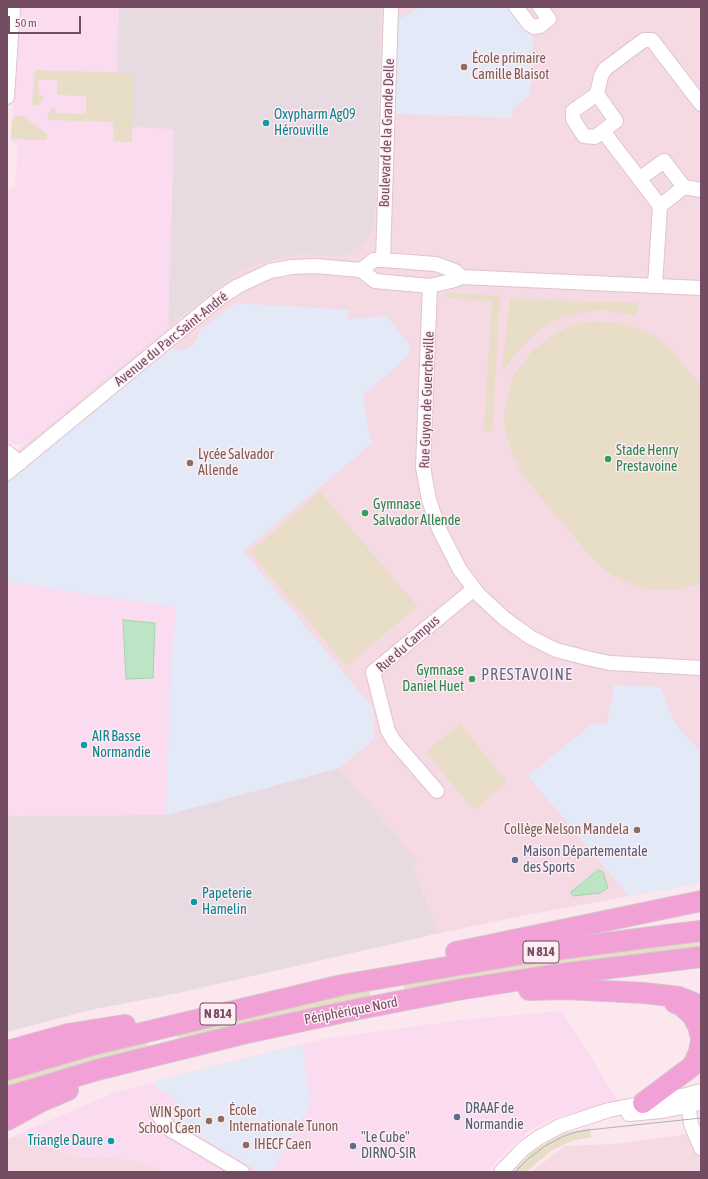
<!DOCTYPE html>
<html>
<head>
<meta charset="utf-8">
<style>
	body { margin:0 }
	#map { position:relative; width:708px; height:1179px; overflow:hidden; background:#fbe7ed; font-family:"Asap Condensed",sans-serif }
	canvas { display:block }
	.frame { position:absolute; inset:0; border:8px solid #744d63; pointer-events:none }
	.scale { position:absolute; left:8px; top:16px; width:73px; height:18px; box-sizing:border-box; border:2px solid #744d63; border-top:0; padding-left:5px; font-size:12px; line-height:14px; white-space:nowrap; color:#744d63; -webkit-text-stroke:3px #feedf3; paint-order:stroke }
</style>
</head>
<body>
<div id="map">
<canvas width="708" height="1179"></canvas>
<div class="frame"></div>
<div class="scale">50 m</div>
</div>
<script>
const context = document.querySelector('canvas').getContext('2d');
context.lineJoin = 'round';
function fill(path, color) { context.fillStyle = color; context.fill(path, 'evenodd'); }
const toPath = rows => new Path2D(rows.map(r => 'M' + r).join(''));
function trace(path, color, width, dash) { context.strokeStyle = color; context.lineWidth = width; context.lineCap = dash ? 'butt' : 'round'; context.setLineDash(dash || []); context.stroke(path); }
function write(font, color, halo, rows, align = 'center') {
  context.font = font + ' "Asap Condensed",sans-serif'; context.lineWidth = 3; context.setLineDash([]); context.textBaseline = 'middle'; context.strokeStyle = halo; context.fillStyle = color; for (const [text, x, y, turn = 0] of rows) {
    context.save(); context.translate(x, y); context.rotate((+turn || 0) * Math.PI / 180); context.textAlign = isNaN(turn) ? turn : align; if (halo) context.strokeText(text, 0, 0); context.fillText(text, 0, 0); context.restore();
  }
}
fill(toPath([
	[381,7,701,7,701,883,521,916,440,933,412,867,417,862,339,768,374,739,176,607,7,582,7,459,168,327,242,269,294,255,339,256,375,227],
	[701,1130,701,1172,531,1172,565,1146,616,1144,688,1134],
	[12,1137,84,1158,103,1157,127,1159,152,1165,169,1172,7,1172,7,1139]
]), '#f5d9e3');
fill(toPath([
	[19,7,119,7,134,76,132,127,174,128,168,327,32,439,26,443,19,445,7,442,7,207,8,189,15,186,18,145,12,143,11,140],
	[7,582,176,607,374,709,374,739,339,768,166,815,7,816],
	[562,1011,619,1103,560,1116,547,1121,529,1131,513,1145,500,1158,489,1172,221,1172,215,1169,211,1172,169,1172,152,1165,127,1159,103,1157,84,1158,12,1137,113,1093,324,1039,461,1020]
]), '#fbdbef');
fill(toPath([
	[119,7,381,7,375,227,360,247,339,256,294,255,242,269,168,327,174,129,132,127,134,76,132,73,117,72],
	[339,768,418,862,412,867,440,933,178,993,90,1010,7,1032,7,816,166,815]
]), '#e7dae1');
fill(toPath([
	[419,7,510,7,533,39,530,95,513,108,512,118,395,114,398,20],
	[235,303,350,310,346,319,389,316,390,321,391,320,409,345,408,356,363,395,369,434,373,443,243,551,374,709,374,739,339,768,166,815,171,661,176,607,7,582,7,483,170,348,174,350,183,350,193,345,198,337,199,331],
	[614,685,661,687,672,717,681,730,701,753,701,883,629,896,528,776,593,723,607,725],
	[302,1044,311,1103,272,1172,261,1172,175,1121,178,1113,176,1100,167,1092,157,1089,155,1081]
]), '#e4e9f8');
fill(toPath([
	[35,70,132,73,134,76,132,142,114,142,113,122,50,120,47,118,51,108,56,109,56,113,86,114,86,96,57,95,57,80,39,80,38,94,42,95,43,100,37,106,32,105],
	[18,116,23,116,47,134,47,140,11,139,12,120],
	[446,293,500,296,492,431,484,431,492,301,445,298],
	[510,299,638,303,635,316,605,310,589,311,560,318,545,326,531,337,514,355,502,372],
	[595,321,625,324,639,329,656,337,669,348,701,386,701,582,695,585,680,589,652,590,640,588,624,581,609,573,596,562,583,547,543,500,524,476,512,454,505,430,504,415,509,388,515,373,532,352,550,337,568,327,579,323],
	[320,492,417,606,347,666,250,552],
	[460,724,507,782,474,810,426,752],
	[701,938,701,951,407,993,404,990,404,980],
	[369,989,370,996,367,1001,182,1042,178,1037,177,1034],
	[132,1042,147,1042,148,1047,7,1090,7,1078],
	[590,1128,591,1137,571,1141,551,1151,526,1172,513,1172,531,1153,551,1140,566,1133]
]), '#e8ddc6');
const water = toPath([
	[123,620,155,623,153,678,126,679,123,620],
	[598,870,603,872,608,888,600,893,573,896,571,892,598,870]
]);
fill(water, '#bce4c5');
trace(water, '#a3d5ae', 1);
const minor = toPath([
	[516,7,529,24,534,27,540,26,549,19,540,7],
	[597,94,616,121,595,137,584,136,573,119,573,111,597,94,601,76,605,69,644,40,652,40,701,104],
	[7,97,13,7],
	[603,131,660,206],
	[639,179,664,161,684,187,660,206,655,286],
	[684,187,701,190],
	[383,260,391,7],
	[361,270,375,281,430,286,455,280,461,277,701,288],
	[361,270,374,260,383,260,436,264,455,271,461,277],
	[430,286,423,467,429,500,439,529,460,570,479,595,505,619,530,637,556,650,591,659,610,663,701,668],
	[7,452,20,463],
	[7,473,221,297,238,286,270,271,292,267,315,266,361,270],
	[437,791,394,741,388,731,373,672,474,589],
	[687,1097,691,1124,701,1148],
	[156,1112,171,1130,242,1172],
	[629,1114,662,1111,688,1106,701,1102],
	[501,1172,524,1148,538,1138,560,1126,609,1110,686,1095,701,1091]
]);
const highway = toPath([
	[456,952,701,901],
	[529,990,565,989,644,993,679,997,701,1006],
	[674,1000,675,1003,681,1005,692,1015,698,1026,701,1037],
	[7,1051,68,1034,125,1025],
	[7,1070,96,1044,342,985,523,954,675,934,701,931],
	[7,1097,97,1070,242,1034,349,1011,457,990,553,975,701,957],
	[643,1103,691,1067,694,1063,699,1052,701,1041],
	[7,1120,42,1101,68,1090]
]);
trace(minor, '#e0c3d0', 16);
trace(highway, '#d3c6cd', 22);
trace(minor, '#fff', 14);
trace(highway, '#f2a1d7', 20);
trace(toPath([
	[515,1172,529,1158,545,1146,562,1137,576,1132,588,1130,701,1118]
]), '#a6b2c5', 1);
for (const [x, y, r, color] of [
	[464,67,4,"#8d6e63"],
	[266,123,4,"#0f9aa8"],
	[608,459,4,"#2e9e5b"],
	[190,463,4,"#8d6e63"],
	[365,513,4,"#2e9e5b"],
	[472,679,4,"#2e9e5b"],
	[84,745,4,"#0f9aa8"],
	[637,830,4,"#8d6e63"],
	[515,860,4,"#5c6f8a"],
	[194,902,4,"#0f9aa8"],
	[457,1117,4,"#5c6f8a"],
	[221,1119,4,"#8d6e63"],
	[209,1121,4,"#8d6e63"],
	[111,1141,4,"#0f9aa8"],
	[246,1145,4,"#8d6e63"],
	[353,1146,4,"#5c6f8a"]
]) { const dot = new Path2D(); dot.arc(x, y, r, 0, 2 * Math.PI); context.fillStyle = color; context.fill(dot); trace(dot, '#feedf3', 1.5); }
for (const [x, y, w] of [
	[541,952,36],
	[218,1014,36]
]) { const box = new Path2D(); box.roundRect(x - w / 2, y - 11, w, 22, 3); context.fillStyle = '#feedf3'; context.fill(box); trace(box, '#744d63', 1); }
write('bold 13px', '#744d63', null, [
	["N 814",541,952],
	["N 814",218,1014]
]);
write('14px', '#785e54', '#feedf3', [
	["École primaire",472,59],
	["Camille Blaisot",472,75],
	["Lycée Salvador",198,455],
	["Allende",198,471],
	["Collège Nelson Mandela",629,830,"right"],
	["École",229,1111],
	["Internationale Tunon",229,1127],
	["WIN Sport",201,1113,"right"],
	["School Caen",201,1129,"right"],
	["IHECF Caen",254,1145]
], 'left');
write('14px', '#0d838f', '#feedf3', [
	["Oxypharm Ag09",274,115],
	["Hérouville",274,131],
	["AIR Basse",92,737],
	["Normandie",92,753],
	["Papeterie",202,894],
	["Hamelin",202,910],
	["Triangle Daure",103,1141,"right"]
], 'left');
write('14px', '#744d63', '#feedf3', [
	["Boulevard de la Grande Delle",387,133,-88],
	["Avenue du Parc Saint-André",171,339,-39],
	["Rue Guyon de Guercheville",427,400,-88],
	["Rue du Campus",408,644,-41],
	["Périphérique Nord",351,1011,-11]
]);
write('14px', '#27864d', '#feedf3', [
	["Stade Henry",616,451],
	["Prestavoine",616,467],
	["Gymnase",373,505],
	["Salvador Allende",373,521],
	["Gymnase",464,671,"right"],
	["Daniel Huet",464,687,"right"]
], 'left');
write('14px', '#4e5e75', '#feedf3', [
	["Maison Départementale",523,852],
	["des Sports",523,868],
	["DRAAF de",465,1109],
	["Normandie",465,1125],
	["\"Le Cube\"",361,1138],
	["DIRNO-SIR",361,1154]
], 'left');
context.letterSpacing = '1px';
write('16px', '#5f6b8a', '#feedf3', [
	["PRESTAVOINE",527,675]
]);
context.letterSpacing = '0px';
</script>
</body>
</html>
